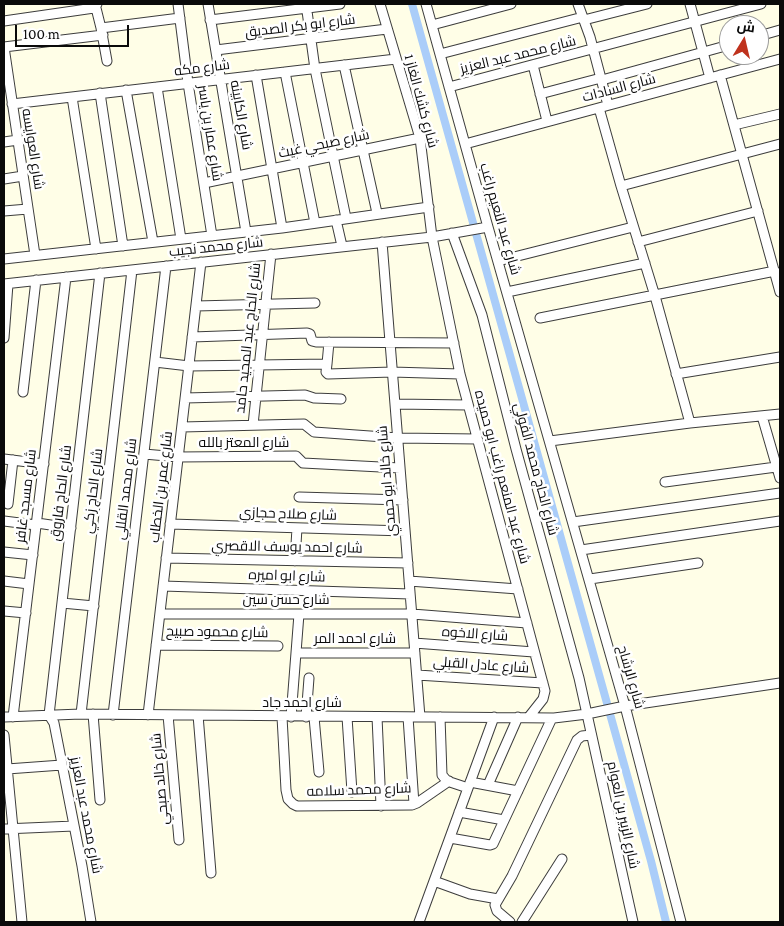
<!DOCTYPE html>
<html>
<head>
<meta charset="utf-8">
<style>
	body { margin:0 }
	#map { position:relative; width:784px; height:926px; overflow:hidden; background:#fffee7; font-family:"Crimson Pro",Cairo,serif }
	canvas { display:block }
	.frame { position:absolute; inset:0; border:5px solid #0a0a0a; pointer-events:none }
	.north { position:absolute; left:719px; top:15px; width:50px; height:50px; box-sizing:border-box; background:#fff; border:1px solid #9d9d9d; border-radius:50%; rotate:9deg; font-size:14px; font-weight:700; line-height:20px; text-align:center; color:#0a0a0a }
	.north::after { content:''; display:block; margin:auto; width:18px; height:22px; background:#bf321d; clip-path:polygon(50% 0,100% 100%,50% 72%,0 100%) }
	.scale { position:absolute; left:15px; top:25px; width:114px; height:22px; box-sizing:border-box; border:2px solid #0a0a0a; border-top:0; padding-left:6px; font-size:15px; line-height:18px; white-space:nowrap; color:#0a0a0a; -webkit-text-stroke:4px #fff; paint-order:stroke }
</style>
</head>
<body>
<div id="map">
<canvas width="784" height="926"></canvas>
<div class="frame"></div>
<div class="north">ش</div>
<div class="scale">100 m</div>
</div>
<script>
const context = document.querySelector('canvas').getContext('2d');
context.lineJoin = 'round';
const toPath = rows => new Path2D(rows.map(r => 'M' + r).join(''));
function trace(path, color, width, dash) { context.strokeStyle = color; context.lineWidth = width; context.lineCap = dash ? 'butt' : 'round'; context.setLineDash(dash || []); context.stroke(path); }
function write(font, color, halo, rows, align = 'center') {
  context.font = font + ' "Crimson Pro",Cairo,serif'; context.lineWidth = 5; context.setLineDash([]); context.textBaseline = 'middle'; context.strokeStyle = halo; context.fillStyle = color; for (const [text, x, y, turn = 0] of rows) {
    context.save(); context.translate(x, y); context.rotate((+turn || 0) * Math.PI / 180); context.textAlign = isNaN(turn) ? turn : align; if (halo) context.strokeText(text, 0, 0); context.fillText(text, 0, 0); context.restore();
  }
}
trace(toPath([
	[412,4,651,861,666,922]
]), '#aacdf9', 8);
const minor = toPath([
	[178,4,188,83,212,236],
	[208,4,246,232],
	[306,4,315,69,346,218],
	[380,4,420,138,432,237,460,374,545,691,543,699,528,718],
	[426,4,488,227,625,706,681,922],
	[578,4,590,37,608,105],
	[690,4,710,78],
	[96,8,101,28,107,61],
	[210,20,340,4],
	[584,20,647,4],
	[4,21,94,8,97,4],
	[432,25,511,4],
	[101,28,180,18],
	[759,36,780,30],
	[4,47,35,255],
	[4,47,103,35],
	[216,50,387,29],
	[440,54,583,17],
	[344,65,377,213],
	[533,65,547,121],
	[285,72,315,223],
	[256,75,282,228],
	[720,75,780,292],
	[602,80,729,45],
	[157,87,181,239],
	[449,87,761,4],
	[126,90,153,242],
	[100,93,123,246],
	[540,94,601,78],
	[72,97,96,249],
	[12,104,396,59],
	[599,108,621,186,655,296,690,423],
	[734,125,780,114],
	[4,142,18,140],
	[465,144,780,59],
	[4,179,23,176],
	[204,183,420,138],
	[621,186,780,144],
	[4,211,28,209],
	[336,220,342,246],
	[452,233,482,315,516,449,579,678,633,922],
	[382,242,420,717],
	[638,242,758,211],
	[4,259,282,228,429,207],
	[498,261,633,227],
	[4,284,432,237,488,227],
	[507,292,645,263],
	[196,306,315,303],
	[540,318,775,271],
	[192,337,307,333,310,334,312,341,316,342,454,343],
	[4,338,8,284],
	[155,362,189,366,327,364,326,372,328,374,392,372,460,374],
	[327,364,329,342],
	[676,374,780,357],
	[23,392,36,280],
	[185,398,305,395,314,398,341,399],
	[395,404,468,405],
	[762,416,780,478],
	[253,425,271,254],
	[182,427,304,424,314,432,398,438,477,439],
	[550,441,690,423,780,414],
	[144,454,178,457,296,456,303,463,400,468],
	[4,459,44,464],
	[665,482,776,467],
	[299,497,403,500],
	[8,504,13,460],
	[4,521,36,525],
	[573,522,780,493],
	[37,523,71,528],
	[170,524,405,531],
	[581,550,780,521],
	[4,552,33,555],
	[166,558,408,563],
	[295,561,297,528],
	[590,579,698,563],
	[4,581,29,584],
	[409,581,518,589],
	[163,586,410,594],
	[62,603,94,606],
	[4,611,26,613],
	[160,614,412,614,527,623],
	[414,643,534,652],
	[156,645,278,646],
	[296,653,415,653],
	[417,675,543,683],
	[81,714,132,270],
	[93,714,100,800],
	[113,715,166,266],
	[148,715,201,262],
	[168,715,179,840],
	[198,715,211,873],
	[4,717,81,714,554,718,587,714,625,706,780,683],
	[13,717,66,277],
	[282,717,286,790,288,799,293,804,297,806,412,805,417,803,449,781],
	[291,717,299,614],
	[306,717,309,678],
	[314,717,319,772],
	[347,717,352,792],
	[377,717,381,806],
	[408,717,414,804],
	[440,717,442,775,447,781,468,788],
	[4,735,22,922],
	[7,769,62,765],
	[470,782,518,791],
	[488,785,518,717],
	[459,812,504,820],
	[4,829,74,826],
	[450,838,490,845,493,844,552,718],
	[434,881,470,894,498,899],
	[91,922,82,866,54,723,49,715,100,273],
	[419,922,494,717],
	[510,922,497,911,495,905,512,876,577,740,582,736,591,735],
	[522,922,562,859]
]);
trace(minor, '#3d3d3d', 11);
trace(minor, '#fff', 9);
write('14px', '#0a0a0a', '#fff', [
	["شارع ابو بكر الصديق",300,26,-7],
	["شارع محمد عبد العزيز",518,55,-14],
	["شارع مكه",202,68,-7],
	["شارع السادات",619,88,-15],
	["شارع كشك الغاز 1",421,101,75],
	["شارع الكابينه",241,115,80],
	["شارع عمار بن ياسر",210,133,81],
	["شارع صبحي غيث",324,144,-12],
	["شارع العوايسه",33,149,81],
	["شارع عبد النعيم راغب",500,219,74],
	["شارع محمد نجيب",216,247,-6],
	["شارع الحاج عبد المجيد حامد",248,338,-84],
	["شارع المعتز بالله",244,443],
	["شارع الحاج محمد الفولي",536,469,75],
	["شارع عبد المنعم راغب ابو حميده",502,477,75],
	["شارع خالد ابو حمدي",387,481,-95],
	["شارع عمر بن الخطاب",161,487,-83],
	["شارع محمد القللي",126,489,-83],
	["شارع الحاج زكي",93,491,-83],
	["شارع الحاج فاروق",61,493,-83],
	["شارع مسجد غافر",26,496,-83],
	["شارع صلاح حجازي",288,514,2],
	["شارع احمد يوسف الاقصري",287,547,1],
	["شارع ابو اميره",287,576,2],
	["شارع حسن سين",286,600],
	["شارع محمود صبيح",217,632,1],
	["شارع الاخوه",475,634,4],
	["شارع احمد المر",355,639],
	["شارع عادل القبلي",481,665,4],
	["شارع الرشاح",631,677,74],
	["شارع احمد جاد",302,703],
	["شارع خالد صبحي",160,779,-95],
	["شارع محمد سلامه",359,790,-2],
	["شارع محمد عبد العزيز",86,815,79],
	["شارع الزبير بن العوام",623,815,78]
]);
</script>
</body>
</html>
